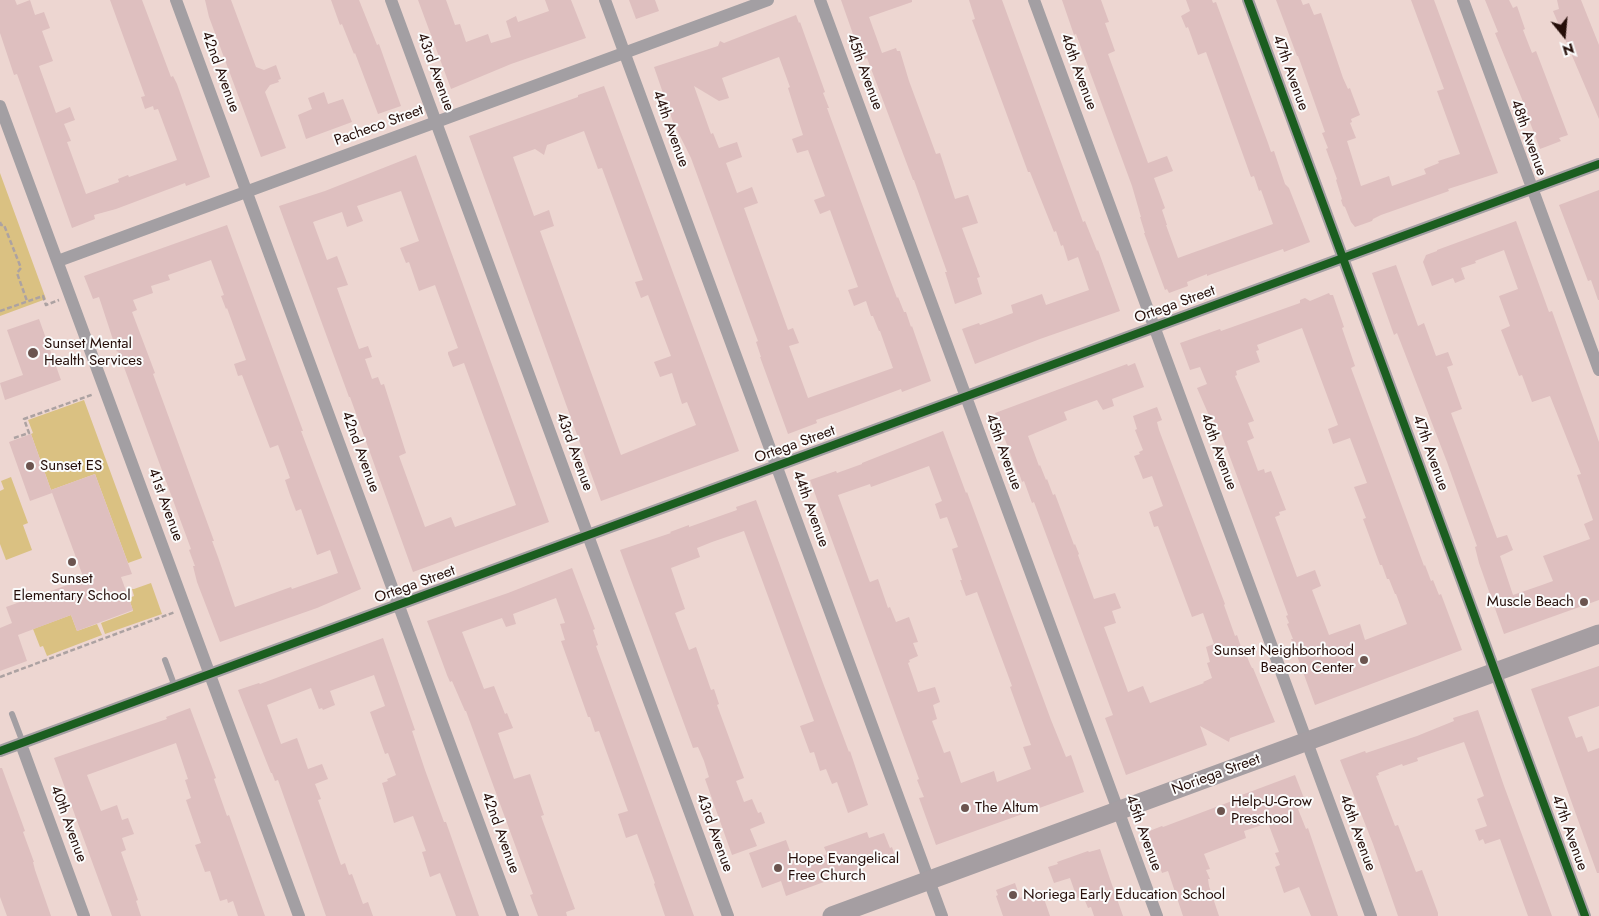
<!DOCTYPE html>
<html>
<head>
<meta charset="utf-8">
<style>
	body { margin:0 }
	#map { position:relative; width:1599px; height:916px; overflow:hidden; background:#edd6d1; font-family:Jost,sans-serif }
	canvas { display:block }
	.north { position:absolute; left:1539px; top:10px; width:50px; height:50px; -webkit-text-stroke:4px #fbfbfb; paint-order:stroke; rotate:163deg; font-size:14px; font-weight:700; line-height:20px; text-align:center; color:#250e09 }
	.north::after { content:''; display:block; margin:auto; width:18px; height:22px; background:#250e09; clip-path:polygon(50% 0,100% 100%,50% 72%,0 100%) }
</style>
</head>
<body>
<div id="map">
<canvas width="1599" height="916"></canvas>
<div class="north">N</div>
</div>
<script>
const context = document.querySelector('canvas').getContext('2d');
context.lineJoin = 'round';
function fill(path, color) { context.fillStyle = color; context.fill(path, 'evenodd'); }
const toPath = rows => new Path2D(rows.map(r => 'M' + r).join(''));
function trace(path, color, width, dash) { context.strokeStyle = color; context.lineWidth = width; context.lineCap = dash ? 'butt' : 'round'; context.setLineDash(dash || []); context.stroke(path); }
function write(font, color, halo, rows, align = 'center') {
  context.font = font + ' Jost,sans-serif'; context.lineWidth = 4; context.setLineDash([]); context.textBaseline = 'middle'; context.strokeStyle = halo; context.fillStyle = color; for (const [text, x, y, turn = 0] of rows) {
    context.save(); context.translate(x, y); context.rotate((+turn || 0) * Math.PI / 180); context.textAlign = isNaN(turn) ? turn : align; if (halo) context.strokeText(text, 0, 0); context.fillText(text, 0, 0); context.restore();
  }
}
fill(toPath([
	[0,173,46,299,0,316],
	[84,400,142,558,128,563,95,474,51,490,31,434,33,433,28,420],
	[11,477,28,523,23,525,32,550,6,560,0,544,0,491,4,489,1,481],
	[151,583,162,614,105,634,101,623,133,611,129,598,134,596,132,589,134,589],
	[71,615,77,631,97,624,102,635,47,656,43,646,40,647,33,629]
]), '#dac182');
fill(toPath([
	[0,0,15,0,17,5,30,0,35,15,44,12,50,28,42,31,53,61,39,66,56,113,70,107,75,120,64,124,71,141,67,142,86,194,119,182,118,179,128,175,129,177,177,160,158,109,154,110,153,106,145,109,141,97,145,96,110,0,142,0,171,77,173,76,177,84,210,177,186,186,185,183,116,209,94,215,95,219,72,228,17,74,14,75,0,33],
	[205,0,231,0,256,67,264,70,276,65,281,79,278,80,279,82,270,85,265,92,286,148,261,157,209,17],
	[331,0,359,0,377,45,379,44,401,106,378,114,355,53,354,54,342,24,340,25],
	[418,0,446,0,455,25,460,24,466,42,488,34,491,43,511,37,506,21,516,16,518,22,549,11,545,0,571,0,586,38,511,64,451,89],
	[629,0,655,0,659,11,636,19],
	[841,0,912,0,912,2,869,17,882,53,896,48,897,51,900,51,909,81,936,154,940,153,955,199,968,195,978,223,962,228,980,277,977,278,982,294,955,304,945,272,947,272,914,180,913,180,867,58,865,59,857,36,854,37],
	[969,0,1002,0,1083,222,1085,221,1097,251,1098,250,1120,311,1040,339,975,364,962,329,979,323,980,325,1013,313,1011,305,1042,294,1046,305,1089,290,1078,257,1068,261,1063,245,1061,246,1056,231,1054,232,1030,172,1028,172,972,20,975,19],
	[1062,0,1101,0,1109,22,1105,23,1115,51,1108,54,1148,163,1167,156,1173,171,1154,178,1165,208,1162,210,1167,225,1166,225,1178,258,1273,224,1261,190,1259,191,1254,176,1251,177,1206,52,1198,55,1188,27,1186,28,1181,16,1190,11,1186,0,1212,0,1213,3,1216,2,1268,143,1271,152,1274,151,1285,184,1289,188,1310,242,1284,252,1283,249,1212,274,1207,276,1207,274,1187,282,1188,286,1169,293,1167,289,1165,290,1144,233,1145,233,1140,217,1141,217,1132,186,1076,34,1074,35],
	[1276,0,1301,0,1303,5,1309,3,1314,15,1321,13,1343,78,1348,89,1350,88,1351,91,1360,115,1351,119,1352,122,1350,123,1356,138,1347,141,1361,186,1389,176,1392,186,1426,174,1424,169,1439,163,1438,161,1460,154,1437,91,1444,89,1411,0,1434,0,1498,173,1448,189,1449,191,1381,215,1373,219,1372,221,1355,227,1351,222,1345,207,1343,206,1341,200,1342,199,1336,180,1337,179,1326,149,1328,148,1322,133,1325,132,1301,64,1298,56,1297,56],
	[1485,0,1509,0,1513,8,1517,6,1525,29,1523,30,1532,53,1536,51,1568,135,1559,138,1561,141,1540,149,1525,109,1526,109,1495,33,1498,32],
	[1557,0,1581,0,1599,45,1599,119,1553,11,1559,9],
	[796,15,799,23,800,22,825,92,823,93,829,108,827,108,877,245,897,298,898,297,904,312,906,312,911,327,912,326,931,381,902,392,901,389,839,412,816,420,817,423,788,434,760,357,761,357,756,342,758,341,752,325,691,158,673,122,654,67,718,46,720,41,724,43],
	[779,57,790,87,788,88,803,135,792,139,797,153,808,150,825,196,814,200,820,214,830,210,858,287,848,290,854,306,866,301,871,316,873,316,879,331,880,331,893,368,808,398,789,346,799,343,793,328,788,330,744,208,758,203,752,187,737,193,726,163,742,157,737,142,719,148,713,133,711,134,694,86,719,101,729,98,722,78],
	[604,86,739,451,601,501,469,136,578,97,578,95],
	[584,131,598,169,602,168,643,280,635,282,641,298,648,295,671,356,654,362,660,377,672,373,682,404,687,402,696,425,621,455,540,231,554,226,549,210,534,216,513,157,535,149,544,155,547,145],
	[324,92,328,104,343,99,352,122,306,139,298,115,312,109,308,98],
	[416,155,549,522,413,572,350,397,349,397,279,206,325,191],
	[401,191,419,241,400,248,406,263,409,262,419,291,435,285,458,348,448,352,448,354,453,367,464,363,516,505,455,527,451,517,425,527,399,456,406,453,384,384,381,385,378,377,372,379,365,359,372,357,368,346,359,349,337,288,348,285,337,256,327,260,313,222,342,212,347,227,363,221,357,206],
	[1599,190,1599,300,1598,300,1591,280,1588,281,1559,205],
	[1516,221,1549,312,1552,311,1599,442,1599,600,1504,634,1479,563,1475,547,1477,546,1447,462,1397,333,1394,335,1372,273,1396,265,1418,326,1424,323,1436,356,1448,352,1453,365,1447,367,1462,409,1451,413,1497,538,1507,535,1513,550,1500,556,1513,595,1542,585,1553,581,1543,556,1590,539,1584,524,1593,520,1577,475,1581,474,1550,396,1532,402,1522,375,1519,376,1501,330,1510,326,1499,296,1518,289,1504,250,1475,261,1476,263,1461,268,1465,279,1455,283,1453,278,1432,286,1423,262,1426,255,1437,251,1437,250],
	[227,225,296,412,303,431,301,431,321,484,361,589,317,608,220,642,197,582,193,566,195,566,189,550,191,549,118,351,117,352,99,297,93,299,84,276],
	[211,260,224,295,221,296,226,309,227,308,246,360,234,364,238,376,242,375,270,448,278,445,290,478,285,480,290,495,296,511,301,509,317,555,330,550,338,573,292,589,291,587,235,607,218,557,212,541,214,541,153,374,155,373,132,312,137,310,133,300,153,293,151,286,170,280,168,275],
	[1329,293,1330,295,1333,295,1344,327,1342,328,1355,366,1351,368,1379,444,1424,566,1425,565,1431,581,1433,580,1439,595,1441,594,1462,650,1315,705,1291,639,1293,639,1287,624,1289,623,1286,616,1288,615,1264,549,1221,433,1219,434,1213,419,1211,420,1197,388,1207,384,1200,367,1190,370,1180,343,1220,329,1221,331,1300,303,1300,300,1305,298,1310,301],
	[1302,328,1338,425,1328,429,1333,444,1350,438,1367,483,1354,487,1366,518,1363,519,1380,565,1382,565,1387,579,1389,579,1395,594,1396,594,1407,624,1365,640,1360,624,1329,635,1312,590,1321,586,1315,570,1297,577,1275,517,1280,515,1279,512,1286,510,1271,471,1265,473,1264,469,1258,471,1247,441,1254,438,1248,423,1254,421,1235,376,1237,375,1236,371,1260,362,1256,351,1259,350,1257,345],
	[39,319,61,380,5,400,0,383,23,375,7,330],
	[1135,363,1144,387,1112,399,1114,406,1103,410,1097,400,1064,412,1067,420,1028,436,1039,466,1040,465,1046,480,1047,479,1053,495,1055,494,1074,545,1075,544,1079,554,1078,555,1094,599,1115,593,1121,608,1112,611,1116,623,1104,627,1128,692,1143,686,1150,703,1204,683,1203,682,1212,678,1207,663,1210,662,1206,647,1214,644,1203,613,1192,617,1158,526,1154,527,1149,512,1163,506,1152,476,1143,479,1134,456,1140,454,1139,452,1143,450,1135,430,1137,429,1133,416,1157,407,1162,420,1157,422,1159,430,1225,604,1224,605,1235,636,1237,635,1242,650,1244,649,1250,664,1252,668,1253,668,1275,722,1230,738,1229,742,1200,726,1207,745,1126,775,1105,718,1113,715,1034,502,1032,503,1024,481,1022,482,1019,473,1018,474,995,413,1127,364,1128,366],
	[943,431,966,493,967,492,1051,720,1066,757,1071,755,1084,792,936,845,919,798,924,797,917,780,919,779,810,480,836,471,837,473,862,464,862,463],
	[929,466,942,501,935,504,940,519,947,517,958,547,952,549,962,580,960,580,966,596,977,592,1012,686,1010,687,1031,745,1023,747,1031,769,997,782,994,771,961,783,950,751,944,753,932,721,937,719,933,705,940,702,935,687,918,692,908,663,910,662,909,660,918,656,913,643,918,642,909,617,896,622,890,607,888,608,878,579,870,582,869,580,838,495,870,484,871,487],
	[31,434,52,493,30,501,9,442],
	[95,474,132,574,121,577,133,610,77,631,71,615,18,635,27,661,0,671,0,628,12,623,6,607,84,579,51,490],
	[756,500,823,683,849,752,850,751,868,805,848,813,837,782,832,784,826,769,820,771,814,752,810,753,800,726,814,721,744,531,712,542,697,548,700,557,671,568,685,609,675,613,689,650,696,647,711,690,714,689,719,704,717,705,744,778,736,781,744,802,752,799,758,813,761,812,765,823,750,829,757,846,732,855,705,779,709,777,704,761,698,747,693,748,620,550,671,533,670,532,689,525,689,527,737,510,736,507],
	[572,568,595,629,593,630,598,645,596,646,694,916,665,916,654,884,655,883,637,834,626,838,618,814,628,811,599,731,595,732,590,717,588,717,561,641,565,640,560,624,565,623,556,598,513,614,516,624,506,627,502,618,462,632,484,689,494,686,505,714,507,713,513,728,498,733,514,779,530,774,544,815,541,816,575,909,566,912,567,916,538,916,530,895,533,894,466,711,465,711,452,681,450,682,447,675,433,637,427,621,508,593],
	[383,638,415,730,412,731,425,770,444,822,446,822,479,916,456,916,440,873,430,877,422,852,426,851,413,816,394,823,382,783,388,781,387,779,396,775,388,753,385,754,370,712,385,706,374,675,330,691,335,705,323,710,322,708,319,709,311,688,267,705,281,744,297,738,308,769,322,764,328,779,315,784,321,799,318,800,341,865,345,863,349,875,352,874,363,904,368,902,373,916,326,916,278,780,275,781,272,773,271,773,238,690,259,683,260,684],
	[1599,666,1599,706,1568,717,1576,738,1582,736,1588,752,1599,748,1599,873,1597,873,1531,689],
	[190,708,216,778,214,779,227,816,229,815,265,916,238,916,233,901,228,903,227,899,220,901,210,871,205,872,195,845,201,843,186,800,191,798,185,780,188,779,176,743,87,775,101,811,117,805,122,820,128,818,134,834,122,838,126,850,121,852,138,900,136,901,141,916,112,916,54,758,167,719,166,717],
	[1478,710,1504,786,1552,916,1528,916,1500,839,1485,844,1483,839,1479,841,1475,830,1487,826,1477,799,1484,796,1464,742,1417,758,1418,761,1403,766,1402,764,1378,773,1379,775,1376,776,1395,826,1398,825,1416,872,1422,870,1438,913,1438,916,1398,916,1373,844,1340,760,1365,751,1366,753,1417,736,1454,721,1453,718],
	[0,768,2,768,25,831,23,832,34,862,33,862,35,870,51,916,7,916,0,897],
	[1295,775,1307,806,1298,809,1306,829,1308,828,1338,916,1311,916,1299,887,1284,893,1275,867,1280,865,1275,853,1279,852,1268,823,1244,831,1246,838,1204,854,1210,869,1206,870,1210,879,1208,879,1209,886,1219,916,1183,916,1168,871,1162,873,1147,832,1162,826,1163,827,1232,801,1231,799],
	[867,832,869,838,884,833,890,848,892,847,896,859,879,865,878,862,786,896,781,881,762,888,749,853,786,840,795,865,827,854,824,847],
	[1100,849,1110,879,1123,916,1094,916,1091,907,1088,908,1083,896,1077,898,1070,878,1054,883,1048,867,1058,864,1057,862,1088,851,1089,852],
	[1015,883,1020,898,1041,890,1050,916,1003,916,996,896,998,895,996,890]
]), '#debfbf');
trace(toPath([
	[0,222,1,225,4,225,21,268,17,273,27,301],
	[0,311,43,296,46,305,59,300],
	[14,438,29,433,24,419,94,394],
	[0,677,175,612]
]), '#aca2a2', 2.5, [5, 2.5]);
trace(toPath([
	[165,660,175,687],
	[12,714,23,743]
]), '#a39fa3', 6);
trace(toPath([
	[176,0,513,916],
	[391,0,728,916],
	[605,0,942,916],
	[820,0,1157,916],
	[1034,0,1371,916],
	[1248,0,1585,916],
	[1463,0,1599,370],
	[0,106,299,916],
	[58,261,768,0],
	[21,744,84,916],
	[0,751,1599,164]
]), '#a39fa3', 12);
trace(toPath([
	[832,916,1599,634]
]), '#a59ea2', 19);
trace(toPath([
	[1248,0,1585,916],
	[0,751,1599,164]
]), '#1b5e20', 8);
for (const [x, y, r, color] of [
	[33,353,6,"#6b544f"],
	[30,466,5,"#6b544f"],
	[72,562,5,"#6b544f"],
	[1584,602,5,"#6b544f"],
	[1364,660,5,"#6b544f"],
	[965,808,5,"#6b544f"],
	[1221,811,5,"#6b544f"],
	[778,868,5,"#6b544f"],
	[1013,895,5,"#6b544f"]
]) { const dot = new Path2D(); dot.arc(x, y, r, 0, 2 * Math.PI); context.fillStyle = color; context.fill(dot); trace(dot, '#fbfbfb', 2); }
write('15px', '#250e09', '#fbfbfb', [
	["42nd Avenue",220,72,70],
	["43rd Avenue",435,72,70],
	["45th Avenue",864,72,70],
	["46th Avenue",1078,72,70],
	["47th Avenue",1290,73,70],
	["Pacheco Street",379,126,-20],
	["44th Avenue",670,129,70],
	["48th Avenue",1528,138,70],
	["Ortega Street",1175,305,-20],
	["Ortega Street",795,445,-20],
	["42nd Avenue",360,452,70],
	["43rd Avenue",574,452,70],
	["45th Avenue",1003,452,70],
	["46th Avenue",1218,452,70],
	["47th Avenue",1430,453,70],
	["41st Avenue",165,505,70],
	["44th Avenue",810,509,70],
	["Ortega Street",415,585,-20],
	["Noriega Street",1216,775,-20],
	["40th Avenue",68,824,70],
	["42nd Avenue",500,833,70],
	["43rd Avenue",714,833,70],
	["45th Avenue",1143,833,70],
	["46th Avenue",1357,833,70],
	["47th Avenue",1569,833,70]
]);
write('15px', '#250e09', '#fbfbfb', [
	["Sunset Mental",44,344],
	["Health Services",44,361],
	["Sunset ES",40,466],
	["Sunset",72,579,"center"],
	["Elementary School",72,596,"center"],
	["Muscle Beach",1574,602,"right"],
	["Sunset Neighborhood",1354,651,"right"],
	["Beacon Center",1354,668,"right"],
	["Help-U-Grow",1231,802],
	["Preschool",1231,819],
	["The Altum",975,808],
	["Hope Evangelical",788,859],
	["Free Church",788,876],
	["Noriega Early Education School",1023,895]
], 'left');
</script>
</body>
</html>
